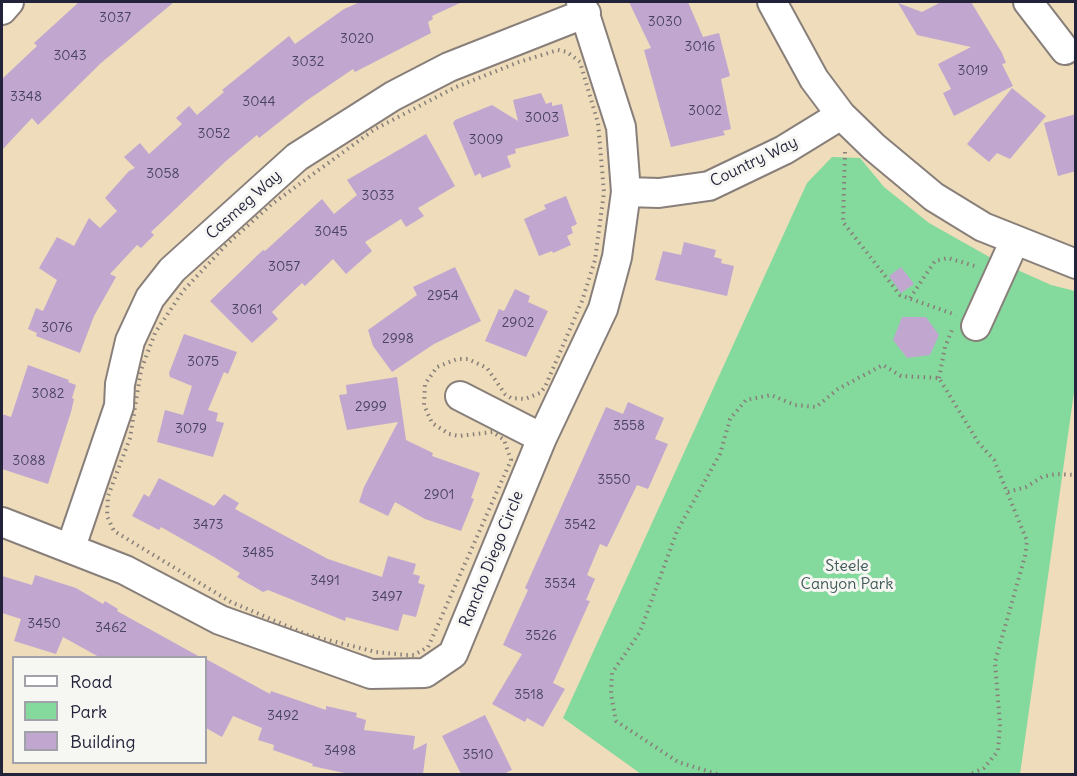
<!DOCTYPE html>
<html>
<head>
<meta charset="utf-8">
<style>
	body { margin:0 }
	#map { position:relative; width:1077px; height:776px; overflow:hidden; background:#eedcba; font-family:Delius,sans-serif }
	canvas { display:block }
	.frame { position:absolute; inset:0; border:3px solid #22223b; pointer-events:none }
	.legend { position:absolute; left:12px; top:656px; width:195px; height:108px; box-sizing:border-box; background:#f6f6f2; border:2px solid #a1a1a9; margin:0; padding:8px 10px; list-style:none; font-size:18px; color:#22223b }
	.legend li { display:flex; align-items:center; gap:12px; height:30px }
	.legend b { width:30px; border:2px solid #a1a1a9 }
</style>
</head>
<body>
<div id="map">
<canvas width="1077" height="776"></canvas>
<div class="frame"></div>
<ul class="legend">
<li><b style="height:8px;background:#fff"></b>Road</li>
<li><b style="height:16px;background:#84d99d"></b>Park</li>
<li><b style="height:16px;background:#c1a7d0"></b>Building</li>
</ul>
</div>
<script>
const context = document.querySelector('canvas').getContext('2d');
context.lineJoin = 'round';
function fill(path, color) { context.fillStyle = color; context.fill(path, 'evenodd'); }
const toPath = rows => new Path2D(rows.map(r => 'M' + r).join(''));
function trace(path, color, width, dash) { context.strokeStyle = color; context.lineWidth = width; context.lineCap = dash ? 'butt' : 'round'; context.setLineDash(dash || []); context.stroke(path); }
function write(font, color, halo, rows, align = 'center') {
  context.font = font + ' Delius,sans-serif'; context.lineWidth = 6; context.setLineDash([]); context.textBaseline = 'middle'; context.strokeStyle = halo; context.fillStyle = color; for (const [text, x, y, turn = 0] of rows) {
    context.save(); context.translate(x, y); context.rotate((+turn || 0) * Math.PI / 180); context.textAlign = isNaN(turn) ? turn : align; if (halo) context.strokeText(text, 0, 0); context.fillText(text, 0, 0); context.restore();
  }
}
fill(toPath([
	[832,157,860,158,884,187,929,223,993,259,1051,285,1075,291,1075,385,1020,774,641,774,563,718,807,183]
]), '#84d99d');
fill(toPath([
	[79,2,174,2,101,63,38,125,32,118,2,150,2,79,37,46,34,43],
	[360,2,462,2,432,16,433,19,428,22,431,33,355,72,353,69,306,101,259,138,257,135,226,161,151,232,154,235,141,248,137,245,110,274,116,277,94,316,80,353,36,336,37,333,28,329,36,308,43,311,57,280,39,268,57,237,74,246,89,218,100,228,117,211,105,198,129,171,135,168,124,157,140,143,149,154,182,124,176,118,189,106,197,115,224,92,222,90,289,36,295,44,344,9],
	[629,2,688,2,703,37,719,33,730,76,721,79,731,129,723,131,725,135,671,147,644,50,651,48],
	[941,2,971,2,1002,53,1006,63,1002,64,1013,86,954,116,943,93,951,89,938,64,971,47,917,35,898,3,922,12],
	[1012,88,1046,116,1010,159,997,153,989,162,967,144],
	[541,93,546,104,552,102,552,106,562,104,569,136,515,149,516,153,507,156,511,167,482,178,480,173,475,176,453,123,455,120,492,105,518,121,513,100],
	[1076,114,1076,171,1058,176,1044,123],
	[426,134,455,186,418,208,424,216,406,227,401,219,365,242,372,251,346,274,333,259,305,286,302,283,284,300,272,312,278,319,252,343,210,301,263,250,265,251,322,199,334,214,357,195,347,180],
	[566,196,577,224,571,227,573,233,567,236,571,245,553,253,552,251,539,256,524,219,546,209,544,205],
	[684,242,716,250,714,257,722,259,721,263,734,266,727,296,655,280,663,251,681,255],
	[455,267,481,321,434,344,392,372,373,346,368,330,417,295,413,287],
	[901,267,914,284,901,293,889,276],
	[515,289,530,296,528,302,548,311,526,357,485,341,499,309,504,311],
	[902,317,926,317,939,335,930,355,907,358,893,340],
	[184,334,237,352,228,374,224,372,208,410,218,413,216,421,224,423,213,457,157,442,165,410,183,415,192,386,170,377,169,373],
	[28,365,69,380,68,382,76,385,72,398,74,399,71,412,48,484,2,469,2,414,11,417],
	[397,377,406,440,433,453,432,456,480,473,471,498,474,499,461,531,425,519,395,502,388,516,359,502,364,487,398,422,347,430,339,395,347,394,346,385],
	[628,402,664,418,655,439,668,444,648,489,637,485,607,547,600,544,587,575,595,579,586,600,590,601,553,683,565,689,543,727,527,718,525,722,492,704,522,654,503,645,528,590,525,588,606,407,623,414],
	[159,478,214,506,224,494,239,503,235,509,328,559,382,577,388,556,416,564,413,574,420,576,418,583,425,585,416,617,403,614,398,631,346,617,345,621,268,590,263,592,237,577,240,573,214,557,161,527,159,530,132,516,144,494,149,497],
	[35,575,76,588,103,604,105,601,118,609,117,611,200,657,99,657,63,637,56,654,14,641,21,619,2,613,2,576,32,585],
	[206,659,270,694,271,691,326,710,326,706,357,713,356,717,366,720,364,730,415,736,413,750,427,743,423,774,349,774,312,766,313,764,273,750,274,745,258,740,262,728,233,716,222,737,206,728],
	[485,715,512,770,503,774,461,774,442,736]
]), '#c1a7d0');
const minor = toPath([
	[772,2,814,79,841,115,874,147,934,197,983,227,1076,264],
	[1028,2,1065,50],
	[2,10,9,2],
	[626,192,659,193,709,186,784,150,841,115],
	[976,326,1015,240],
	[460,396,542,438],
	[2,522,125,570,220,620,371,674,425,673,453,654,542,438,603,309,617,257,626,192,621,127,581,2],
	[71,547,119,406,120,384,130,341,150,298,172,270,297,157,393,96,449,67,586,13]
]);
trace(minor, '#887f7a', 32);
trace(toPath([
	[558,50,567,52,580,62,598,123,604,192,595,260,582,301,545,387,540,393,525,399,511,398,505,394,487,368,468,359,457,359,437,367,425,384,424,405,432,423,449,434,459,436,493,432,504,440,511,460,428,647,414,655,406,655,376,652,308,635,231,602,114,531,107,516,108,496,130,438,141,370,155,333,183,291,226,245,272,204,375,129,456,87,519,62,558,50],
	[845,152,843,222,900,295,956,315],
	[910,298,935,261,948,258,978,267],
	[939,378,945,347,952,330],
	[1008,492,1026,487,1042,477,1056,474,1076,475],
	[717,774,678,762,616,721,611,694,612,673,640,632,677,531,720,454,730,419,746,400,771,395,795,405,816,407,838,389,883,365,901,376,939,378,978,442,994,460,1027,541,1025,556,995,662,1000,725,998,751,984,768,971,774]
]), '#887f7a', 4, [1.5, 4.5]);
trace(minor, '#fff', 28);
write('14px', '#4a4360', null, [
	["3037",115,18],
	["3030",665,22],
	["3020",357,39],
	["3016",700,47],
	["3043",70,56],
	["3032",308,62],
	["3019",973,71],
	["3348",26,97],
	["3044",259,102],
	["3002",705,111],
	["3003",542,118],
	["3052",214,134],
	["3009",486,140],
	["3058",163,174],
	["3033",378,196],
	["3045",331,232],
	["3057",284,267],
	["2954",443,296],
	["3061",247,310],
	["2902",518,323],
	["3076",57,328],
	["2998",398,339],
	["3075",203,362],
	["3082",48,394],
	["2999",371,407],
	["3558",629,426],
	["3079",191,429],
	["3088",29,461],
	["3550",614,480],
	["2901",439,495],
	["3473",208,525],
	["3542",580,525],
	["3485",258,553],
	["3491",325,581],
	["3534",560,584],
	["3497",387,597],
	["3450",44,624],
	["3462",111,628],
	["3526",541,636],
	["3518",529,695],
	["3492",283,716],
	["3498",340,751],
	["3510",478,755]
]);
write('16px', '#22223b', '#f6f6f2', [
	["Country Way",754,162,-26],
	["Casmeg Way",244,205,-42],
	["Rancho Diego Circle",492,559,-68]
]);
write('16px', '#3f5958', '#f6f6f2', [
	["Steele",847,566],
	["Canyon Park",847,584]
]);
</script>
</body>
</html>
